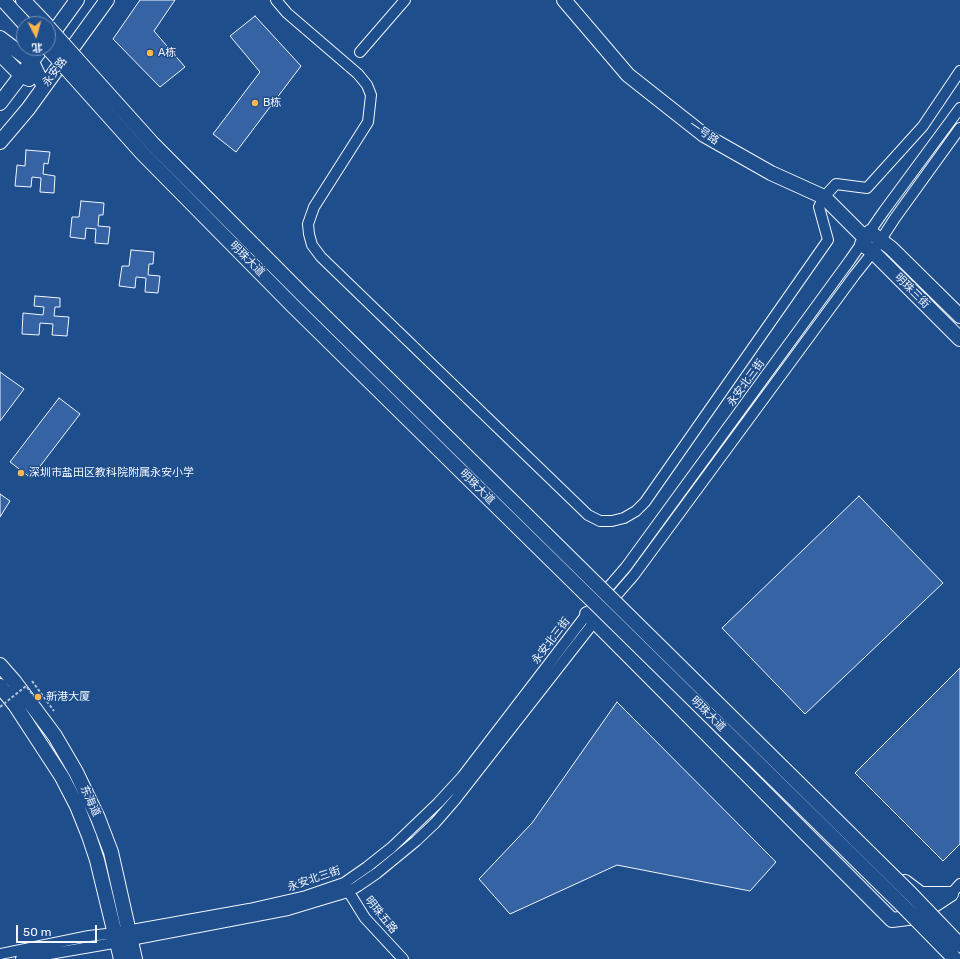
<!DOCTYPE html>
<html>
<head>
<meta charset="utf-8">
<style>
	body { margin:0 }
	#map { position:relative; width:960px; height:959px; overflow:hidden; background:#1f4e8c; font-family:Rubik,"Noto Sans SC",sans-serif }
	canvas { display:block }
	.north { position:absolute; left:16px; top:16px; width:40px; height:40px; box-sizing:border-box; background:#1f4e8c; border:1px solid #7391ba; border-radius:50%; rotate:174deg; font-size:11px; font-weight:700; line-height:16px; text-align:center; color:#f2f6ff }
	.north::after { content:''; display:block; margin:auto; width:14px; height:18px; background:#ffb74d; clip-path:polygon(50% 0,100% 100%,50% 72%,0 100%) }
	.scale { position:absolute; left:16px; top:925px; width:81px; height:18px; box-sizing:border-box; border:2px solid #f2f6ff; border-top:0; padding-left:5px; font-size:12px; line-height:14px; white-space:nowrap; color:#f2f6ff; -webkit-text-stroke:3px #1f4e8c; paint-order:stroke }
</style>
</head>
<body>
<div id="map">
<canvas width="960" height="959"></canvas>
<div class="north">北</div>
<div class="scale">50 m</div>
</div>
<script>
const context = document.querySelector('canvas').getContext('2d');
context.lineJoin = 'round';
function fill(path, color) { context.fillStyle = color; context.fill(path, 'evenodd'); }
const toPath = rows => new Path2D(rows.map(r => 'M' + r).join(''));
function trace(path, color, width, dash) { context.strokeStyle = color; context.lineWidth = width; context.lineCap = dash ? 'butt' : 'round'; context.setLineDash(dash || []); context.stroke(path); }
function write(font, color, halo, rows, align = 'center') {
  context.font = font + ' Rubik,"Noto Sans SC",sans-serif'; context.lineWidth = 3; context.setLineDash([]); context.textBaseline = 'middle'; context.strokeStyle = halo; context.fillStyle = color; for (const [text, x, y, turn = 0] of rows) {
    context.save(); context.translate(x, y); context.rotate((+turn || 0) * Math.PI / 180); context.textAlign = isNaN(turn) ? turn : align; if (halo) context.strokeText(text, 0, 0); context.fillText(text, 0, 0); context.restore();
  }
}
const building = toPath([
	[140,0,175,0,154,31,185,67,160,87,113,39,140,0],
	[255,16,301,66,236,152,213,134,260,72,230,36,255,16],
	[26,150,50,152,48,164,44,163,43,174,55,176,54,193,40,192,41,178,32,177,31,187,15,186,17,165,25,166,26,150],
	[81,201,104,203,103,215,99,215,98,226,110,227,108,244,95,243,96,229,86,228,85,239,70,237,72,217,79,217,81,201],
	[131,250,154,252,153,264,149,264,148,275,160,276,158,293,145,292,146,278,136,277,135,288,119,286,122,266,129,266,131,250],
	[35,296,60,298,60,307,55,307,54,316,69,317,67,336,52,335,53,324,40,323,39,335,22,334,23,313,43,315,44,307,34,306,35,296],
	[0,372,24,389,0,421,0,372],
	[59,398,80,414,31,478,10,462,59,398],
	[0,494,10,501,0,517,0,494],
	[859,496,943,583,805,714,722,628,859,496],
	[960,668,960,844,943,861,855,773,960,668],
	[617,702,776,862,750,891,617,865,510,914,479,879,532,823,617,702]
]);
fill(building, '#3563a3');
trace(building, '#f2f6ff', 1);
const street = toPath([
	[276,0,287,13,358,74,367,85,371,95,368,122,314,207,308,224,309,234,312,245,321,257,588,515,600,521,612,521,624,518,636,511,645,502,828,240,819,207,824,197,836,184,867,188,923,126,960,71],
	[360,52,405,0],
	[600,597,626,567,850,260,884,211,960,108],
	[608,605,634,575,854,276,873,252,895,218,960,128],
	[345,886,365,918,403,959],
	[951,894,960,884],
	[0,954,89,936,115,933,249,909,306,896,344,883,367,867,391,848,438,803,462,777,590,610],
	[21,959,131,940,288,910,331,897,348,892,358,886,377,873,416,841,435,823,455,800,598,617]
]);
const secondary = toPath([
	[3,0,25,24],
	[23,0,46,24],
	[564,0,628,75,704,135,771,173,824,197,865,238],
	[0,38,32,62,44,87],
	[48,40,77,0],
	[0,54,22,76,29,79],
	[0,103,42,48],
	[0,142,28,109,107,0],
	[870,232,891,248,960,316],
	[862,244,873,252,960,339],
	[587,614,892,920,916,917,951,894],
	[0,665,14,681,55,736,76,772,98,818,111,852,135,959],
	[0,686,15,705,62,777,77,806,89,836,97,860,121,959],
	[905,882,921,894,951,894]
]);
trace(street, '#f2f6ff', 12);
trace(secondary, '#f2f6ff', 16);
trace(toPath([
	[32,681,43,696]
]), '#b3c4dc', 2, [3, 2]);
trace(street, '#1f4e8c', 10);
trace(secondary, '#1f4e8c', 14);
const secondaryBridge = toPath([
	[48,27,153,144,304,296,911,894,960,945],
	[48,48,142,153,294,307,901,904,955,959]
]);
trace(secondaryBridge, '#f2f6ff', 16, []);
trace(toPath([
	[0,707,26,686,37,700,43,696,54,711]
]), '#b3c4dc', 2, [3, 2]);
trace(secondaryBridge, '#1f4e8c', 14);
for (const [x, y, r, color] of [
	[150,53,4,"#ffb74d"],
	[255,103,4,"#ffb74d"],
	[21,473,4,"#ffb74d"],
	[38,697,4,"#ffb74d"]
]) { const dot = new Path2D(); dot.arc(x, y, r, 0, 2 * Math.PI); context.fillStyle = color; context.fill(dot); trace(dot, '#1f4e8c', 1.5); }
write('11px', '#f2f6ff', '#1f4e8c', [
	["A栋",158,53],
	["B栋",263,103],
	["深圳市盐田区教科院附属永安小学",29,473],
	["新港大厦",46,697]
], 'left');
write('11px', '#f2f6ff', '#1f4e8c', [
	["永安路",55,72,-54],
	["一号路",704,133,34],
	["明珠大道",247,259,45],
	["明珠三街",912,291,45],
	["永安北三街",746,383,-54],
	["明珠大道",477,487,45],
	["永安北三街",551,641,-53],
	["明珠大道",708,714,45],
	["东海道",90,801,65],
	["永安北三街",314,879,-19],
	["明珠五路",381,915,51]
]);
</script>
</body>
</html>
